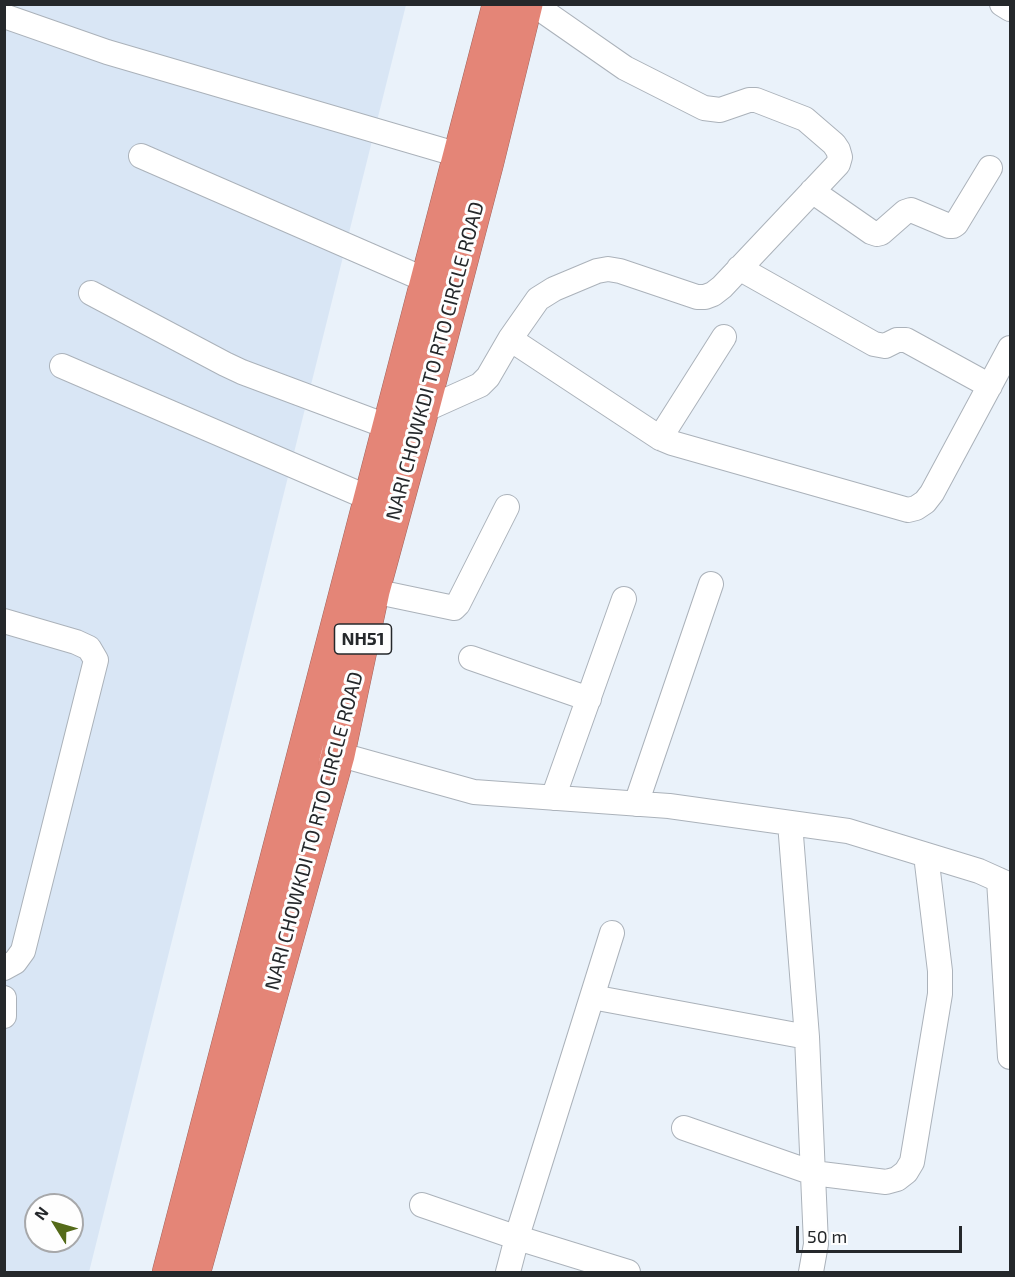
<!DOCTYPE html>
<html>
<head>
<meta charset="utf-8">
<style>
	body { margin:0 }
	#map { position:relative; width:1015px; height:1277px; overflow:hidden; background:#eaf2fa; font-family:"Exo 2",sans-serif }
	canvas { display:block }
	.frame { position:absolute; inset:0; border:6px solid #25282b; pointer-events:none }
	.north { position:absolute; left:24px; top:1193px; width:60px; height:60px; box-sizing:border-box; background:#fefefe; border:2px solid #a7a8aa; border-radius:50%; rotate:307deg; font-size:16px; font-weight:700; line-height:24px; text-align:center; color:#25282b }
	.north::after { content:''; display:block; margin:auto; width:21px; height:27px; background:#546a19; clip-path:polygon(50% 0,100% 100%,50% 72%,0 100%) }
	.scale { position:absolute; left:796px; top:1226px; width:166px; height:27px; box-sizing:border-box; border:3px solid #25282b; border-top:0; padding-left:8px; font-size:18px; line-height:21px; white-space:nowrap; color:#25282b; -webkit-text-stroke:4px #fefefe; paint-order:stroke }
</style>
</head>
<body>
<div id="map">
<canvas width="1015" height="1277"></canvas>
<div class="frame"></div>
<div class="north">N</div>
<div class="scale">50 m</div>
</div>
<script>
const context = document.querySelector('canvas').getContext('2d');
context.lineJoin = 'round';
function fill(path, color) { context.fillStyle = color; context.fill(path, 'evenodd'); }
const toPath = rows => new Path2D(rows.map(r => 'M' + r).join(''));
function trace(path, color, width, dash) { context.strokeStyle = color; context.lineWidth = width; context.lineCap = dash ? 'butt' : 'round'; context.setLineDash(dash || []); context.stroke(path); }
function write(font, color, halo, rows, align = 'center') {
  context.font = font + ' "Exo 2",sans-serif'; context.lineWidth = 6; context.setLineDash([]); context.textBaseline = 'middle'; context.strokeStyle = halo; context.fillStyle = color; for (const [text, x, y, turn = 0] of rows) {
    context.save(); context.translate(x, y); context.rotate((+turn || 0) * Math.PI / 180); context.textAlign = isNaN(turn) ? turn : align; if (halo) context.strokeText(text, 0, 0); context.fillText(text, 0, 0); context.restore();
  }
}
fill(toPath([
	[5,5,406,5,89,1272,5,1272],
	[36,1205,72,1205,72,1241,36,1241]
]), '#d9e6f5');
const minor = toPath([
	[1002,4,1010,9],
	[4,16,107,52,476,160],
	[141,156,428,281],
	[812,191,871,232,877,234,881,233,905,212,911,210,949,226,953,226,956,224,990,168],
	[739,268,874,344,885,346,897,340,906,340,990,386],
	[91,293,225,364,242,372,389,427],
	[510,339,660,438,672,443,908,510,916,508,925,502,932,493,1010,348],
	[62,366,371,499],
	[422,411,480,385,488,377,510,339,538,299,554,289,597,271,608,269,620,271,697,297,705,297,713,294,722,287,838,164,840,157,838,150,834,144,805,119,756,100,749,100,720,110,704,108,625,68,533,4],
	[660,438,724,337],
	[373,591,454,608,458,604,507,507],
	[4,621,76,642,89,648,96,660,23,951,15,962,4,968],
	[471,658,589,699],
	[323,750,474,792,669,806,848,831,979,871,1010,885],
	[553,798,624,599],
	[636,804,711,584],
	[790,823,807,1037,816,1244,811,1272],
	[999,880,1010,1057],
	[592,997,807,1037],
	[4,998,4,1016],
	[684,1128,813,1173,886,1182,897,1179,906,1172,912,1162,940,994,940,971,926,855],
	[422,1205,518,1238,628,1272],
	[508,1272,519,1230,612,933]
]);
const highway = toPath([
	[169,1272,499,4],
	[194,1272,338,755,373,591,422,411,487,163,526,4]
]);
trace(minor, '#abb2ba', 26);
trace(highway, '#a1645c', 34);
trace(minor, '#fff', 24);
trace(highway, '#e48577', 33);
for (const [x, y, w] of [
	[363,639,57]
]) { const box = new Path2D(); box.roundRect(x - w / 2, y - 15, w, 30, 4.5); context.fillStyle = '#fefefe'; context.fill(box); trace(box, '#25282b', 1.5); }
write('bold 18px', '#25282b', null, [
	["NH51",363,639]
]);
write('20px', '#25282b', '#fefefe', [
	["NARI CHOWKDI TO RTO CIRCLE ROAD",435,361,-75],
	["NARI CHOWKDI TO RTO CIRCLE ROAD",314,831,-75]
]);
</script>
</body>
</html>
